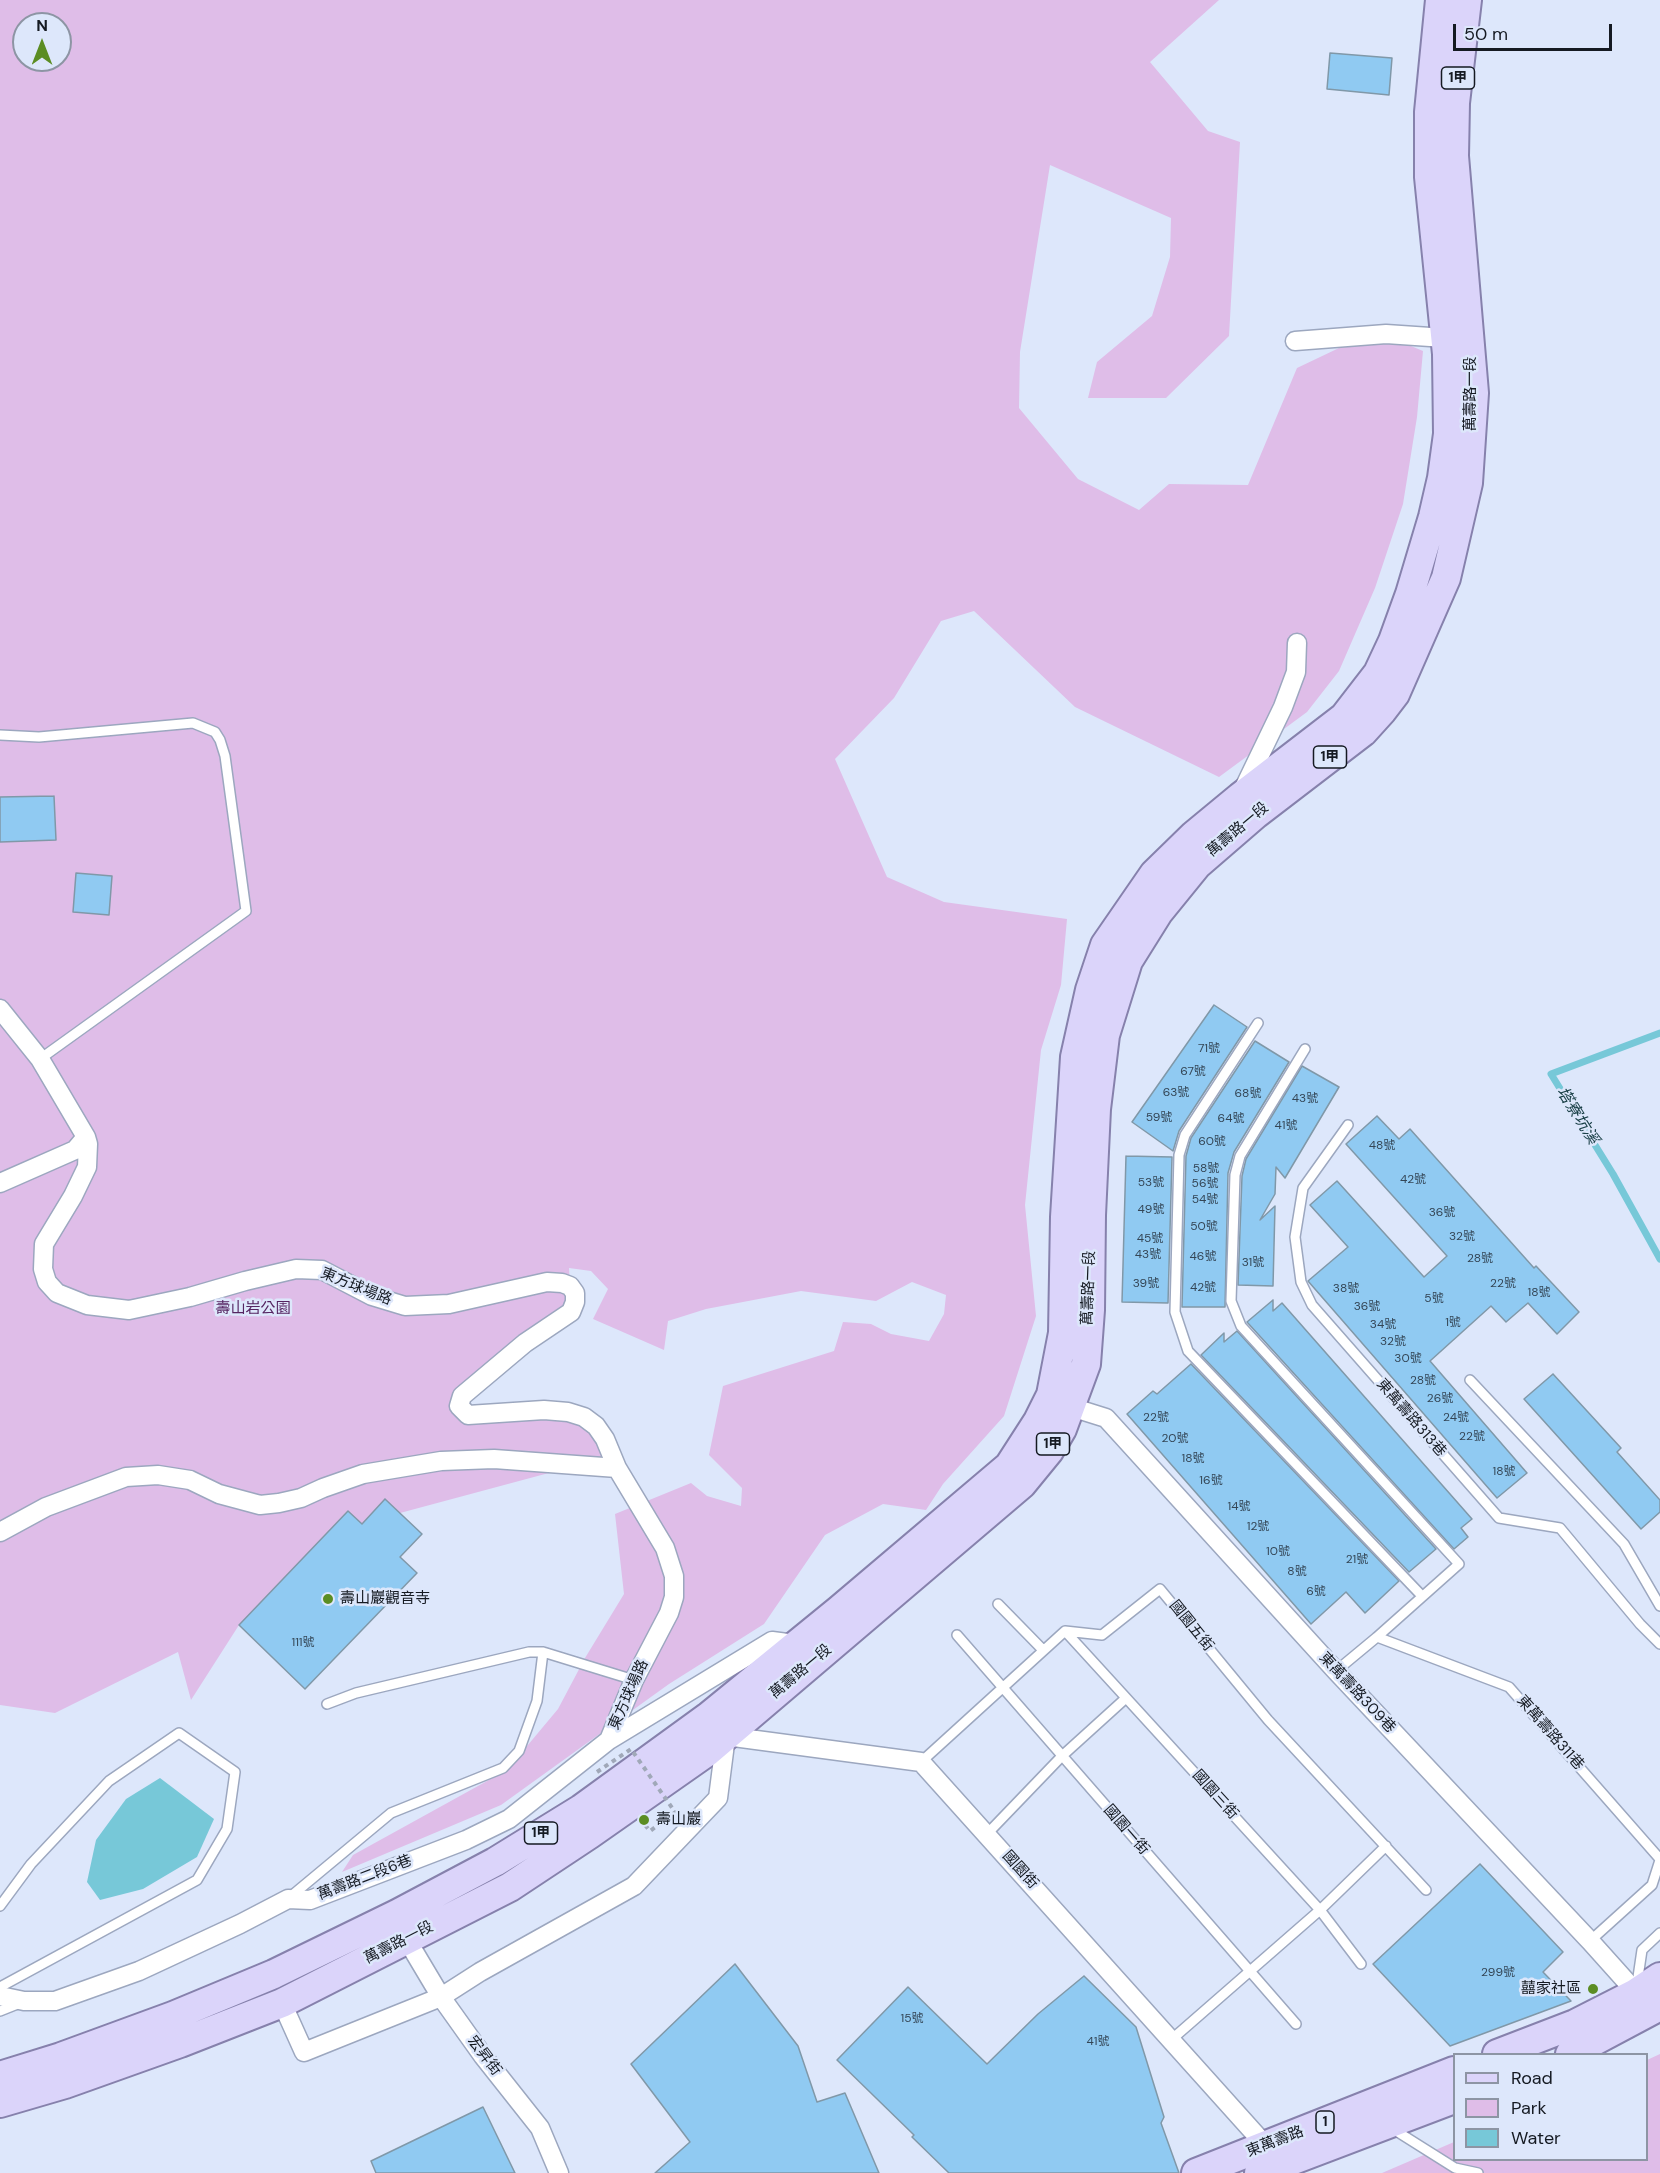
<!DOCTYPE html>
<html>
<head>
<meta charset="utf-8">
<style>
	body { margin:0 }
	#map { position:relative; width:1660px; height:2173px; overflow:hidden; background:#dde7fb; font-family:"DM Sans",sans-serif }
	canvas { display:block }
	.legend { position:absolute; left:1453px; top:2053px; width:195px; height:108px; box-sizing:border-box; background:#dde7fb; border:2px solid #8d95a4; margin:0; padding:8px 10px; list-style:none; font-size:18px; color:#151a22 }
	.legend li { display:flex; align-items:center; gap:12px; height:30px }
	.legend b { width:30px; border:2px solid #8d95a4 }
	.north { position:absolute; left:12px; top:12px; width:60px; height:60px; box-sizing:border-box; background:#dde7fb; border:2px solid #8d95a4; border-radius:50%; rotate:0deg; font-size:16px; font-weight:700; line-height:24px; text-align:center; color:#151a22 }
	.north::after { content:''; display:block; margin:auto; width:21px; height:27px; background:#5b8d23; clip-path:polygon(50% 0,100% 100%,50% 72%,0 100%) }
	.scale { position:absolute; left:1453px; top:24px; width:159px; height:27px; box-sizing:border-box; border:3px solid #151a22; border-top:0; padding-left:8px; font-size:18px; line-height:21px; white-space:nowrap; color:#151a22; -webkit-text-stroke:4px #dde7fb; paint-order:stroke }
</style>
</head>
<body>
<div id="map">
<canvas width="1660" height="2173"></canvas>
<ul class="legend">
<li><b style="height:8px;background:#dbd4fa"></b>Road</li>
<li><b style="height:16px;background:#dfbde8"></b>Park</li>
<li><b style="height:16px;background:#77c8d8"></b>Water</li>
</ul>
<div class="north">N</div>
<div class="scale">50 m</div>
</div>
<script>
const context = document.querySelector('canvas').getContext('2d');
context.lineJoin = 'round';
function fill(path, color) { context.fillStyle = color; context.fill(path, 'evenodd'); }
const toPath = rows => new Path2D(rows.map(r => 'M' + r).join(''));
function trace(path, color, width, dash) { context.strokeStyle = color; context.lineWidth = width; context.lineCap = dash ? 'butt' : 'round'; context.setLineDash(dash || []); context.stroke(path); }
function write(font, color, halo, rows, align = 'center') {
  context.font = font + ' "DM Sans","Noto Sans TC",sans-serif'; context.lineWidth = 5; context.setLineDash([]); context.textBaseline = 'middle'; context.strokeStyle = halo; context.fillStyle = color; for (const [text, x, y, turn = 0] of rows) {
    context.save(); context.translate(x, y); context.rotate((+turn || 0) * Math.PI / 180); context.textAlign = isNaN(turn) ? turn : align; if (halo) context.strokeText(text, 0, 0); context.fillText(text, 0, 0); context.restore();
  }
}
fill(toPath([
	[0,0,1219,0,1150,62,1208,131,1240,142,1229,336,1166,398,1088,398,1097,362,1152,316,1170,257,1171,218,1050,165,1020,352,1019,408,1078,479,1139,510,1169,484,1248,485,1297,368,1339,348,1394,339,1423,351,1417,417,1403,504,1375,588,1339,671,1307,712,1219,777,1075,707,974,611,941,621,894,698,835,759,887,877,944,902,1067,919,1061,985,1041,1050,1025,1205,1036,1316,1004,1416,943,1484,926,1510,883,1504,825,1535,764,1624,669,1684,501,1805,342,1872,353,1855,507,1770,558,1709,585,1658,624,1594,615,1514,691,1483,707,1496,741,1506,742,1488,709,1455,723,1386,834,1351,843,1322,871,1324,891,1334,929,1341,944,1314,946,1295,912,1282,876,1301,801,1291,706,1309,668,1321,664,1350,593,1319,608,1289,591,1271,569,1268,570,1286,575,1302,459,1406,568,1412,596,1426,612,1456,400,1513,385,1499,362,1524,348,1512,239,1625,191,1700,178,1652,55,1713,0,1705],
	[24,24,60,24,60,60,24,60],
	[1660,2054,1660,2173,1382,2173,1454,2142,1454,2160,1646,2160,1647,2060]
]), '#dfbde8');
fill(toPath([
	[160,1778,214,1819,197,1857,143,1889,100,1900,87,1882,96,1840,126,1799]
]), '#77c8d8');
trace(toPath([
	[1660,1033,1551,1074,1613,1174,1660,1259]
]), '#77c8d8', 7);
const building = toPath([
	[1330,53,1392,58,1389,95,1327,89,1330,53],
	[54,796,56,840,0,842,0,797,54,796],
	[76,873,112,876,109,915,73,912,76,873],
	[1214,1005,1247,1027,1179,1131,1173,1151,1132,1122,1214,1005],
	[1255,1041,1289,1062,1234,1152,1228,1173,1225,1307,1182,1307,1186,1156,1191,1138,1255,1041],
	[1302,1066,1339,1087,1285,1178,1276,1167,1275,1194,1260,1220,1275,1206,1273,1286,1238,1285,1242,1176,1246,1159,1302,1066],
	[1377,1116,1399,1139,1410,1129,1534,1268,1536,1266,1579,1312,1557,1334,1528,1303,1506,1322,1491,1306,1430,1361,1527,1473,1497,1498,1308,1281,1348,1247,1310,1205,1337,1181,1424,1277,1447,1256,1346,1144,1377,1116],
	[1126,1156,1172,1157,1168,1303,1122,1302,1126,1156],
	[1273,1300,1273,1311,1282,1303,1472,1519,1461,1528,1468,1537,1454,1549,1247,1322,1273,1300],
	[1237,1331,1436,1549,1409,1572,1201,1355,1224,1333,1224,1342,1237,1331],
	[1191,1364,1399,1581,1365,1613,1346,1592,1311,1624,1127,1414,1153,1391,1157,1394,1191,1364],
	[1553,1374,1621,1448,1617,1452,1660,1500,1660,1512,1641,1529,1524,1399,1553,1374],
	[385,1499,422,1534,400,1557,417,1573,305,1689,239,1625,348,1511,362,1524,385,1499],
	[1480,1864,1563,1952,1543,1972,1571,2001,1450,2046,1373,1964,1480,1864],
	[735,1964,798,2046,817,2102,845,2093,879,2173,655,2173,690,2142,631,2064,735,1964],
	[1084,1976,1136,2027,1164,2117,1161,2123,1179,2173,949,2173,912,2137,914,2135,837,2060,908,1987,987,2064,1038,2014,1084,1976],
	[483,2107,515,2173,376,2173,371,2161,483,2107]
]);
fill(building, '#90caf2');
trace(building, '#8098a8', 1.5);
const service = toPath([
	[0,735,39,737,193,723,215,732,220,740,225,756,246,911,40,1059],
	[1258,1023,1185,1135,1179,1155,1175,1312,1188,1351,1422,1596],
	[1305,1049,1240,1156,1235,1175,1231,1301,1241,1326,1459,1564,1377,1637,1336,1671],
	[1348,1125,1303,1188,1295,1237,1301,1282,1312,1305,1499,1518,1560,1528,1640,1624,1660,1644],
	[1470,1380,1624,1544,1660,1606],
	[998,1604,1043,1650],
	[1065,1631,1320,1910,1361,1964],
	[957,1635,1296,2024],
	[1377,1637,1509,1687,1660,1859],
	[327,1704,356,1693,529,1652,543,1652,634,1680],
	[921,1762,1065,1631,1102,1635,1160,1589,1268,1720,1426,1890],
	[987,1834,1062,1756,1126,1698],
	[290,1897,391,1813,503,1768,519,1751,537,1701,543,1652],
	[0,1906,31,1864,109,1781,179,1733,235,1772,227,1829,197,1880,0,1987],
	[1590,1941,1652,1885,1660,1860],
	[1637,1984,1642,1950,1660,1933],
	[0,2011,20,2003],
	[1171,2040,1320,1910,1386,1846],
	[1393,2129,1455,2168,1478,2173]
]);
const minor = toPath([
	[1295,341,1386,334,1445,338],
	[1243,790,1283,707,1296,672,1297,643],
	[0,1009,40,1059,86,1137,88,1144,87,1167,73,1196,44,1244,43,1269,47,1282,57,1293,87,1305,129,1310,190,1297,245,1281,296,1269,322,1270,372,1296,405,1306,449,1304,547,1282,562,1283,570,1286,575,1293,575,1302,571,1312,525,1343,462,1396,459,1406,468,1415,544,1410,568,1412,584,1417,596,1426,605,1439,617,1468,665,1548,674,1576,674,1597,669,1613,634,1680,609,1740],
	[0,1183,75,1150,86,1137],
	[1063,1402,1071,1407,1106,1418,1336,1671,1590,1941,1642,1999],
	[0,1532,46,1507,126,1477,158,1475,190,1480,219,1494,260,1505,279,1503,301,1498,323,1488,363,1474,441,1461,494,1459,617,1468],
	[723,1733,726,1736,921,1762,1266,2146],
	[407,1940,441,1997,483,2056,540,2128,559,2173],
	[0,1996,24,2001,55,2001,139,1971,240,1924,288,1899,310,1900,466,1840,509,1819,609,1740,772,1641,795,1644,798,1647],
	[282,2003,304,2052,441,1997,480,1972,634,1886,718,1798,726,1736]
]);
const primary = toPath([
	[1497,2054,1575,2024,1636,1993,1660,1977],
	[1570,2054,1660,2006],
	[0,2076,61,2057,173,2016,274,1974,397,1914,495,1862,581,1809,709,1716,839,1610,1009,1466,1038,1421,1051,1395,1063,1333,1065,1217,1075,1057,1090,990,1105,945,1154,874,1194,835,1240,797,1344,717,1378,673,1393,641,1410,594,1433,517,1442,478,1448,434,1447,354,1429,177,1429,112,1440,0],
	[0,2103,65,2084,180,2043,282,2003,510,1887,590,1834,707,1752,1022,1484,1049,1451,1062,1429,1086,1364,1090,1310,1091,1215,1096,1109,1105,1035,1128,961,1158,913,1197,865,1256,814,1363,732,1382,711,1395,694,1446,578,1468,483,1474,393,1454,156,1455,103,1467,0],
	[1196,2173,1454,2071],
	[1259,2173,1454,2099]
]);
trace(service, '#9ca7bf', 12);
trace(minor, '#9ca7bf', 21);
trace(primary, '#8681ac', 32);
trace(toPath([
	[645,1825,650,1831,677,1811]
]), '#a0a8b8', 4, [4.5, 4.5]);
trace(service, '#fff', 9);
trace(minor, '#fff', 18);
trace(primary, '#dbd4fa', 28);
trace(toPath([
	[597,1772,631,1749,675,1812]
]), '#a0a8b8', 4, [4.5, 4.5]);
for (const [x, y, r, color] of [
	[328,1599,6,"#5b8d23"],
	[644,1820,6,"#5b8d23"],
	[1593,1989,6,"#5b8d23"]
]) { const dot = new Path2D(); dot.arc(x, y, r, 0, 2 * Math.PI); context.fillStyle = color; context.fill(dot); trace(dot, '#dde7fb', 2); }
write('12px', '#344656', null, [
	["71號",1209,1049],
	["67號",1193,1072],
	["63號",1176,1093],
	["68號",1248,1094],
	["43號",1305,1099],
	["59號",1159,1118],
	["64號",1231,1119],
	["41號",1286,1126],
	["60號",1212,1142],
	["48號",1382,1146],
	["58號",1206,1169],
	["42號",1413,1180],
	["53號",1151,1183],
	["56號",1205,1184],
	["54號",1205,1200],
	["49號",1151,1210],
	["36號",1442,1213],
	["50號",1204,1227],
	["32號",1462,1237],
	["45號",1150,1239],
	["43號",1148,1255],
	["46號",1203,1257],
	["28號",1480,1259],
	["31號",1253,1263],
	["39號",1146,1284],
	["22號",1503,1284],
	["42號",1203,1288],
	["38號",1346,1289],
	["18號",1539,1293],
	["5號",1434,1299],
	["36號",1367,1307],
	["1號",1453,1323],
	["34號",1383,1325],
	["32號",1393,1342],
	["30號",1408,1359],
	["28號",1423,1381],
	["26號",1440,1399],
	["22號",1156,1418],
	["24號",1456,1418],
	["22號",1472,1437],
	["20號",1175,1439],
	["18號",1193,1459],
	["18號",1504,1472],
	["16號",1211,1481],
	["14號",1239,1507],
	["12號",1258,1527],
	["10號",1278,1552],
	["21號",1357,1560],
	["8號",1297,1572],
	["6號",1316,1592],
	["111號",303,1643],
	["299號",1498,1973],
	["15號",912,2019],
	["41號",1098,2042]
]);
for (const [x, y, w] of [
	[1458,78,33],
	[1330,757,33],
	[1053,1444,33],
	[541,1833,33],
	[1325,2122,18]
]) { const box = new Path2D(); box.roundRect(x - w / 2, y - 11, w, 22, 4.5); context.fillStyle = '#dde7fb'; context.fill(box); trace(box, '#151a22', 1.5); }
write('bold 14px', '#151a22', null, [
	["1甲",1458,78],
	["1甲",1330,757],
	["1甲",1053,1444],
	["1甲",541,1833],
	["1",1325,2122]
]);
write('15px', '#151a22', '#dde7fb', [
	["萬壽路一段",1471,394,-90],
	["萬壽路一段",1238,830,-40],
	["東方球場路",356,1287,22],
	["萬壽路一段",1089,1288,-88],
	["東萬壽路313巷",1411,1418,49],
	["國園五街",1191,1626,51],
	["萬壽路一段",801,1672,-40],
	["東萬壽路309巷",1357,1693,47],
	["東方球場路",629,1695,-66],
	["東萬壽路311巷",1550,1733,49],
	["國園三街",1215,1795,48],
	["國園一街",1126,1830,49],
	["國園街",1020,1870,48],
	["萬壽路二段6巷",365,1878,-21],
	["萬壽路一段",399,1943,-27],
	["宏昇街",484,2056,53],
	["東萬壽路",1275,2142,-21]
]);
write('15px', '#552461', '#dde7fb', [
	["壽山岩公園",253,1309]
]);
write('15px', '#151a22', '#dde7fb', [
	["壽山巖觀音寺",340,1599],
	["壽山巖",656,1820],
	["囍家社區",1581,1989,"right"]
], 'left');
write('italic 16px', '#1b4148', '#dde7fb', [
	["塔寮坑溪",1577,1116,58]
]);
</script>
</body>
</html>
